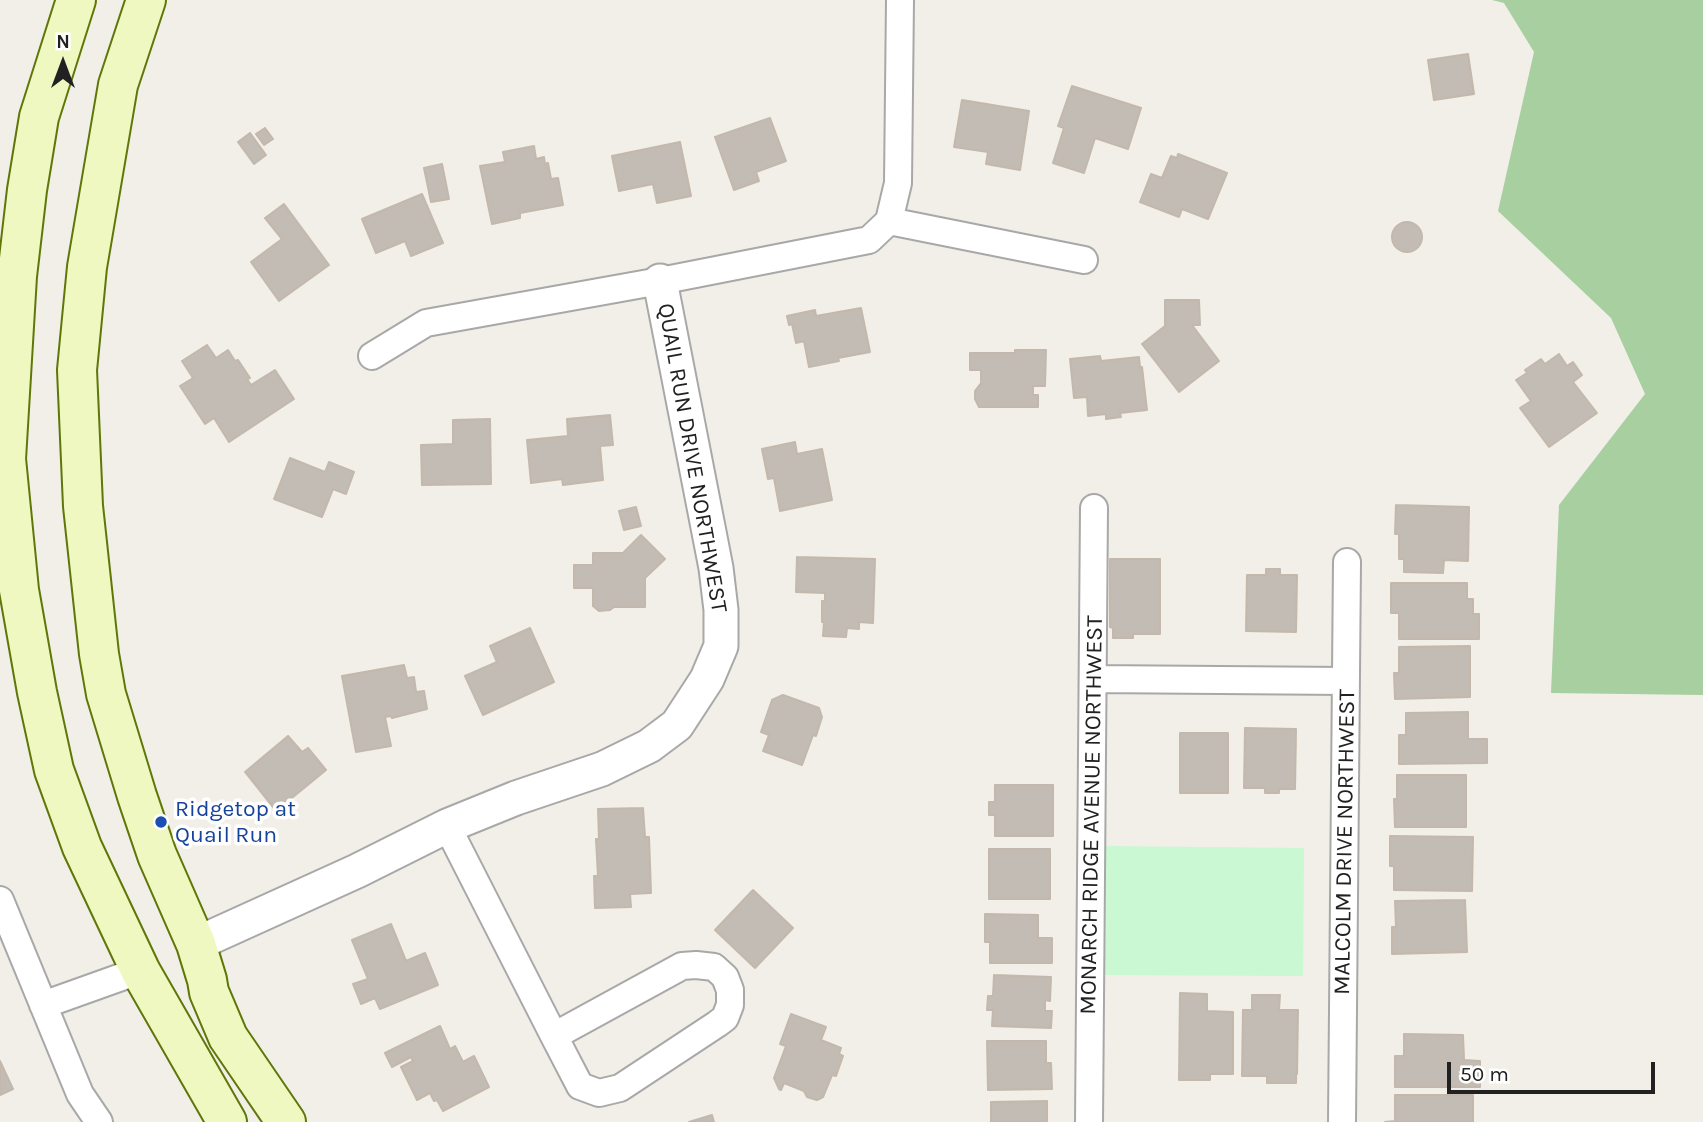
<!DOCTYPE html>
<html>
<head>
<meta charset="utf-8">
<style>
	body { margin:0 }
	#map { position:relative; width:1703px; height:1122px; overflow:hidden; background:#f1efe8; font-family:Karla,sans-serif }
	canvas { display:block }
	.north { position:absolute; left:28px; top:28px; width:70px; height:70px; -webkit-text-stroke:5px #fff; paint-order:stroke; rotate:0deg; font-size:19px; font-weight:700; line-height:28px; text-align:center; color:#212121 }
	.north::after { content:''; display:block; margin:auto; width:24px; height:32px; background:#212121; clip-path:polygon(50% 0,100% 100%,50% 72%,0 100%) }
	.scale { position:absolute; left:1447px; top:1062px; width:208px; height:32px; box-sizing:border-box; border:4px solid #212121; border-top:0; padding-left:9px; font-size:21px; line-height:24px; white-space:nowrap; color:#212121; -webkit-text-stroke:5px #fff; paint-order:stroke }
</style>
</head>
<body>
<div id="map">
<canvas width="1703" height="1122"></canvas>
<div class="north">N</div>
<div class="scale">50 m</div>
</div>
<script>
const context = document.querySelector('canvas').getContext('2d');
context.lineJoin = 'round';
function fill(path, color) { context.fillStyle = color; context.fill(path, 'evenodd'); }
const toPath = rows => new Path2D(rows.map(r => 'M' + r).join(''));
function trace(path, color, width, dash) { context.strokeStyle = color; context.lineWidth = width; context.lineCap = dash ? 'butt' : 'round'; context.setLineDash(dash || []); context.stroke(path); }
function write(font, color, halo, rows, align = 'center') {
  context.font = font + ' Karla,sans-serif'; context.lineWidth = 7; context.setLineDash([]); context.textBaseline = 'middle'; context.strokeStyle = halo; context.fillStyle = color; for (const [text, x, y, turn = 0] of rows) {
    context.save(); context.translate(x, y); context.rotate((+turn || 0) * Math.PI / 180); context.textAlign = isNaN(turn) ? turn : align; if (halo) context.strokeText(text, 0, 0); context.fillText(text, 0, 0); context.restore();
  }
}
fill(toPath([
	[1492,0,1703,0,1703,695,1551,693,1559,505,1645,394,1611,318,1498,211,1534,52,1504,3]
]), '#a7cf9f');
fill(toPath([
	[1106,846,1304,848,1303,976,1105,975]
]), '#c9f8d2');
const building = toPath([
	[1468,54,1474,94,1434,100,1428,60,1468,54],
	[1072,86,1141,108,1128,149,1095,138,1084,173,1053,163,1064,128,1058,126,1072,86],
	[962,100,1029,111,1020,170,986,164,988,152,954,147,962,100],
	[770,118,786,161,756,172,759,181,734,190,715,137,770,118],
	[265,128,273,139,264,145,256,134,265,128],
	[250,133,266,155,254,164,238,142,250,133],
	[680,142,691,196,657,203,653,184,619,191,612,156,680,142],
	[534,146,536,159,544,157,545,164,548,163,551,179,558,178,563,205,520,213,520,218,492,224,480,166,505,162,503,152,534,146],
	[1178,154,1227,173,1208,219,1182,209,1179,217,1140,202,1151,174,1162,178,1171,156,1177,158,1178,154],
	[442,164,449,199,431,202,424,168,442,164],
	[422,194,443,243,411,256,405,241,376,253,362,219,422,194],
	[284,204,329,265,279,301,251,262,282,239,265,218,284,204],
	'1392 237a15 15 0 1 1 30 0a15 15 0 1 1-30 0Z',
	[1165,300,1199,300,1200,325,1192,325,1219,361,1179,392,1142,344,1165,326,1165,300],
	[861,308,870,352,838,358,839,361,809,367,804,341,796,343,792,324,789,325,787,316,815,310,816,316,861,308],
	[207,345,216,358,228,350,235,361,238,360,250,378,247,379,251,385,275,370,294,399,229,442,214,418,205,424,180,386,193,378,182,361,207,345],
	[1015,350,1046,350,1045,386,1033,386,1033,395,1038,395,1038,407,979,407,975,399,975,391,981,383,981,370,970,370,970,353,1015,353,1015,350],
	[1559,354,1567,366,1573,362,1582,375,1573,382,1597,413,1549,447,1520,408,1531,401,1516,380,1527,373,1525,370,1541,359,1545,364,1559,354],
	[1100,356,1101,361,1139,357,1140,367,1142,367,1147,410,1120,413,1121,417,1106,419,1106,414,1088,416,1087,397,1074,398,1070,359,1100,356],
	[610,415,613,445,600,446,603,480,563,485,562,479,531,483,527,440,568,436,567,419,610,415],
	[490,419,491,484,422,485,421,445,453,444,453,420,490,419],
	[795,442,797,454,822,449,832,500,780,511,774,478,768,479,762,449,795,442],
	[290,458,325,472,329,462,354,472,346,494,333,489,322,517,274,499,290,458],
	[1396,505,1469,507,1468,561,1444,560,1443,573,1404,572,1404,559,1399,559,1399,534,1395,534,1396,505],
	[636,507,641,526,624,530,619,511,636,507],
	[641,535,665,559,645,578,645,607,614,607,610,610,599,611,593,606,593,588,574,588,574,565,593,565,593,553,623,553,641,535],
	[797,557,875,559,873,623,859,622,859,629,847,628,846,637,823,636,824,622,822,622,822,601,825,601,825,593,796,592,797,557],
	[1110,559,1160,559,1160,634,1133,634,1133,638,1113,638,1113,628,1110,627,1110,559],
	[1266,569,1280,569,1280,575,1297,575,1296,632,1246,631,1247,575,1266,575,1266,569],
	[1391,583,1467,583,1467,599,1473,599,1473,614,1479,614,1479,639,1399,639,1399,613,1391,613,1391,583],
	[530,628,554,682,483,715,465,676,497,662,490,646,530,628],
	[1470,646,1470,697,1395,699,1394,673,1399,673,1399,647,1470,646],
	[404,665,407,678,414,677,416,692,424,691,427,709,392,718,391,716,385,717,391,746,356,752,342,676,404,665],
	[783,695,819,708,822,717,816,736,813,735,802,765,763,751,769,735,761,732,772,700,783,695],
	[1468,712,1468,739,1487,739,1487,763,1399,764,1399,735,1406,735,1406,713,1468,712],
	[1245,728,1296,729,1295,789,1279,789,1279,793,1265,793,1265,788,1244,788,1245,728],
	[1180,733,1228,733,1228,793,1180,793,1180,733],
	[288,736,302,752,308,748,326,770,276,811,245,772,288,736],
	[1397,775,1466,775,1466,827,1395,827,1394,799,1397,799,1397,775],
	[995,785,1053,785,1053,836,995,836,995,815,989,815,989,802,995,802,995,785],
	[643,808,645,837,649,837,651,893,630,894,631,907,595,908,594,876,598,876,596,839,599,839,598,809,643,808],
	[1390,836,1473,837,1472,891,1394,890,1394,866,1390,866,1390,836],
	[989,849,1050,849,1050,899,989,899,989,849],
	[753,890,793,928,755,968,715,930,753,890],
	[1465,900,1467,952,1392,954,1392,927,1396,927,1395,901,1465,900],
	[985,914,1038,915,1038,938,1052,938,1052,963,990,963,990,942,985,942,985,914],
	[391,924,406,961,425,953,438,985,380,1009,375,998,361,1004,353,984,368,979,352,940,391,924],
	[994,975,1051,977,1050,1001,1045,1000,1045,1011,1052,1011,1051,1028,992,1026,993,1010,987,1010,988,996,993,996,994,975],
	[1180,993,1207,994,1207,1011,1233,1012,1233,1074,1210,1074,1210,1080,1179,1080,1180,993],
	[1252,995,1280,995,1279,1010,1298,1010,1297,1074,1296,1074,1296,1083,1267,1083,1267,1076,1242,1076,1243,1010,1252,1010,1252,995],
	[791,1014,826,1027,821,1040,841,1048,839,1054,843,1056,836,1076,832,1075,823,1097,817,1100,807,1097,804,1091,784,1083,781,1090,779,1089,774,1078,786,1046,780,1044,791,1014],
	[440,1026,450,1049,455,1046,463,1062,474,1056,489,1087,443,1111,437,1100,434,1101,430,1093,417,1100,401,1067,413,1061,411,1057,392,1067,385,1053,440,1026],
	[1404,1034,1463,1035,1464,1060,1480,1061,1480,1087,1395,1087,1395,1056,1404,1056,1404,1034],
	[987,1041,1046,1041,1046,1063,1051,1063,1052,1089,988,1090,987,1041],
	[0,1061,13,1089,0,1095,0,1061],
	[1395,1095,1473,1095,1473,1122,1385,1122,1395,1121,1395,1095],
	[1047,1101,1047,1122,991,1122,991,1102,1047,1101],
	[712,1115,714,1122,689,1122,712,1115]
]);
fill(building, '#c2bcb5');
trace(building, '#c3b8ab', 2);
const minor = toPath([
	[889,221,1084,260],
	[372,356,426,323,660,281,869,240,889,221,898,183,900,0],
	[1093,679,1346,681],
	[447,826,554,1036,580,1086,599,1093,620,1088,717,1024,725,1018,730,1005,730,990,725,977,714,967,696,965,682,966,554,1036],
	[0,900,80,1094,99,1122],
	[43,1005,127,975,141,972],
	[1089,1122,1094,508],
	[1342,1122,1347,562]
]);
const tertiary = toPath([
	[196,944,357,871,447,826,516,798,602,769,649,746,677,725,707,679,721,646,721,610,716,568,660,281]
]);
const secondary = toPath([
	[76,0,39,117,27,190,17,276,6,459,19,590,37,692,54,770,82,847,141,972,227,1122],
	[146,0,118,85,87,267,77,370,83,506,99,654,106,694,137,796,157,855,196,944,207,980,209,992,228,1037,286,1122]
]);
trace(minor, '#a8a8a8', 30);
trace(tertiary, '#a8a8a8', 37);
trace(secondary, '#5f7709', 42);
trace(minor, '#fff', 26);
trace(tertiary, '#fff', 33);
trace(secondary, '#eef8c0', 38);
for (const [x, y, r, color] of [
	[161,822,7,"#1a4fb4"]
]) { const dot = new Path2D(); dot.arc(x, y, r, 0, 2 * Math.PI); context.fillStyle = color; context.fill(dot); trace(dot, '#fff', 2.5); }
write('23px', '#212121', '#fff', [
	["QUAIL RUN DRIVE NORTHWEST",692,458,80],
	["MONARCH RIDGE AVENUE NORTHWEST",1092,815,-89],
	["MALCOLM DRIVE NORTHWEST",1345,842,-89]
]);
write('23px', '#164399', '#fff', [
	["Ridgetop at",175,809],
	["Quail Run",175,835]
], 'left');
</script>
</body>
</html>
